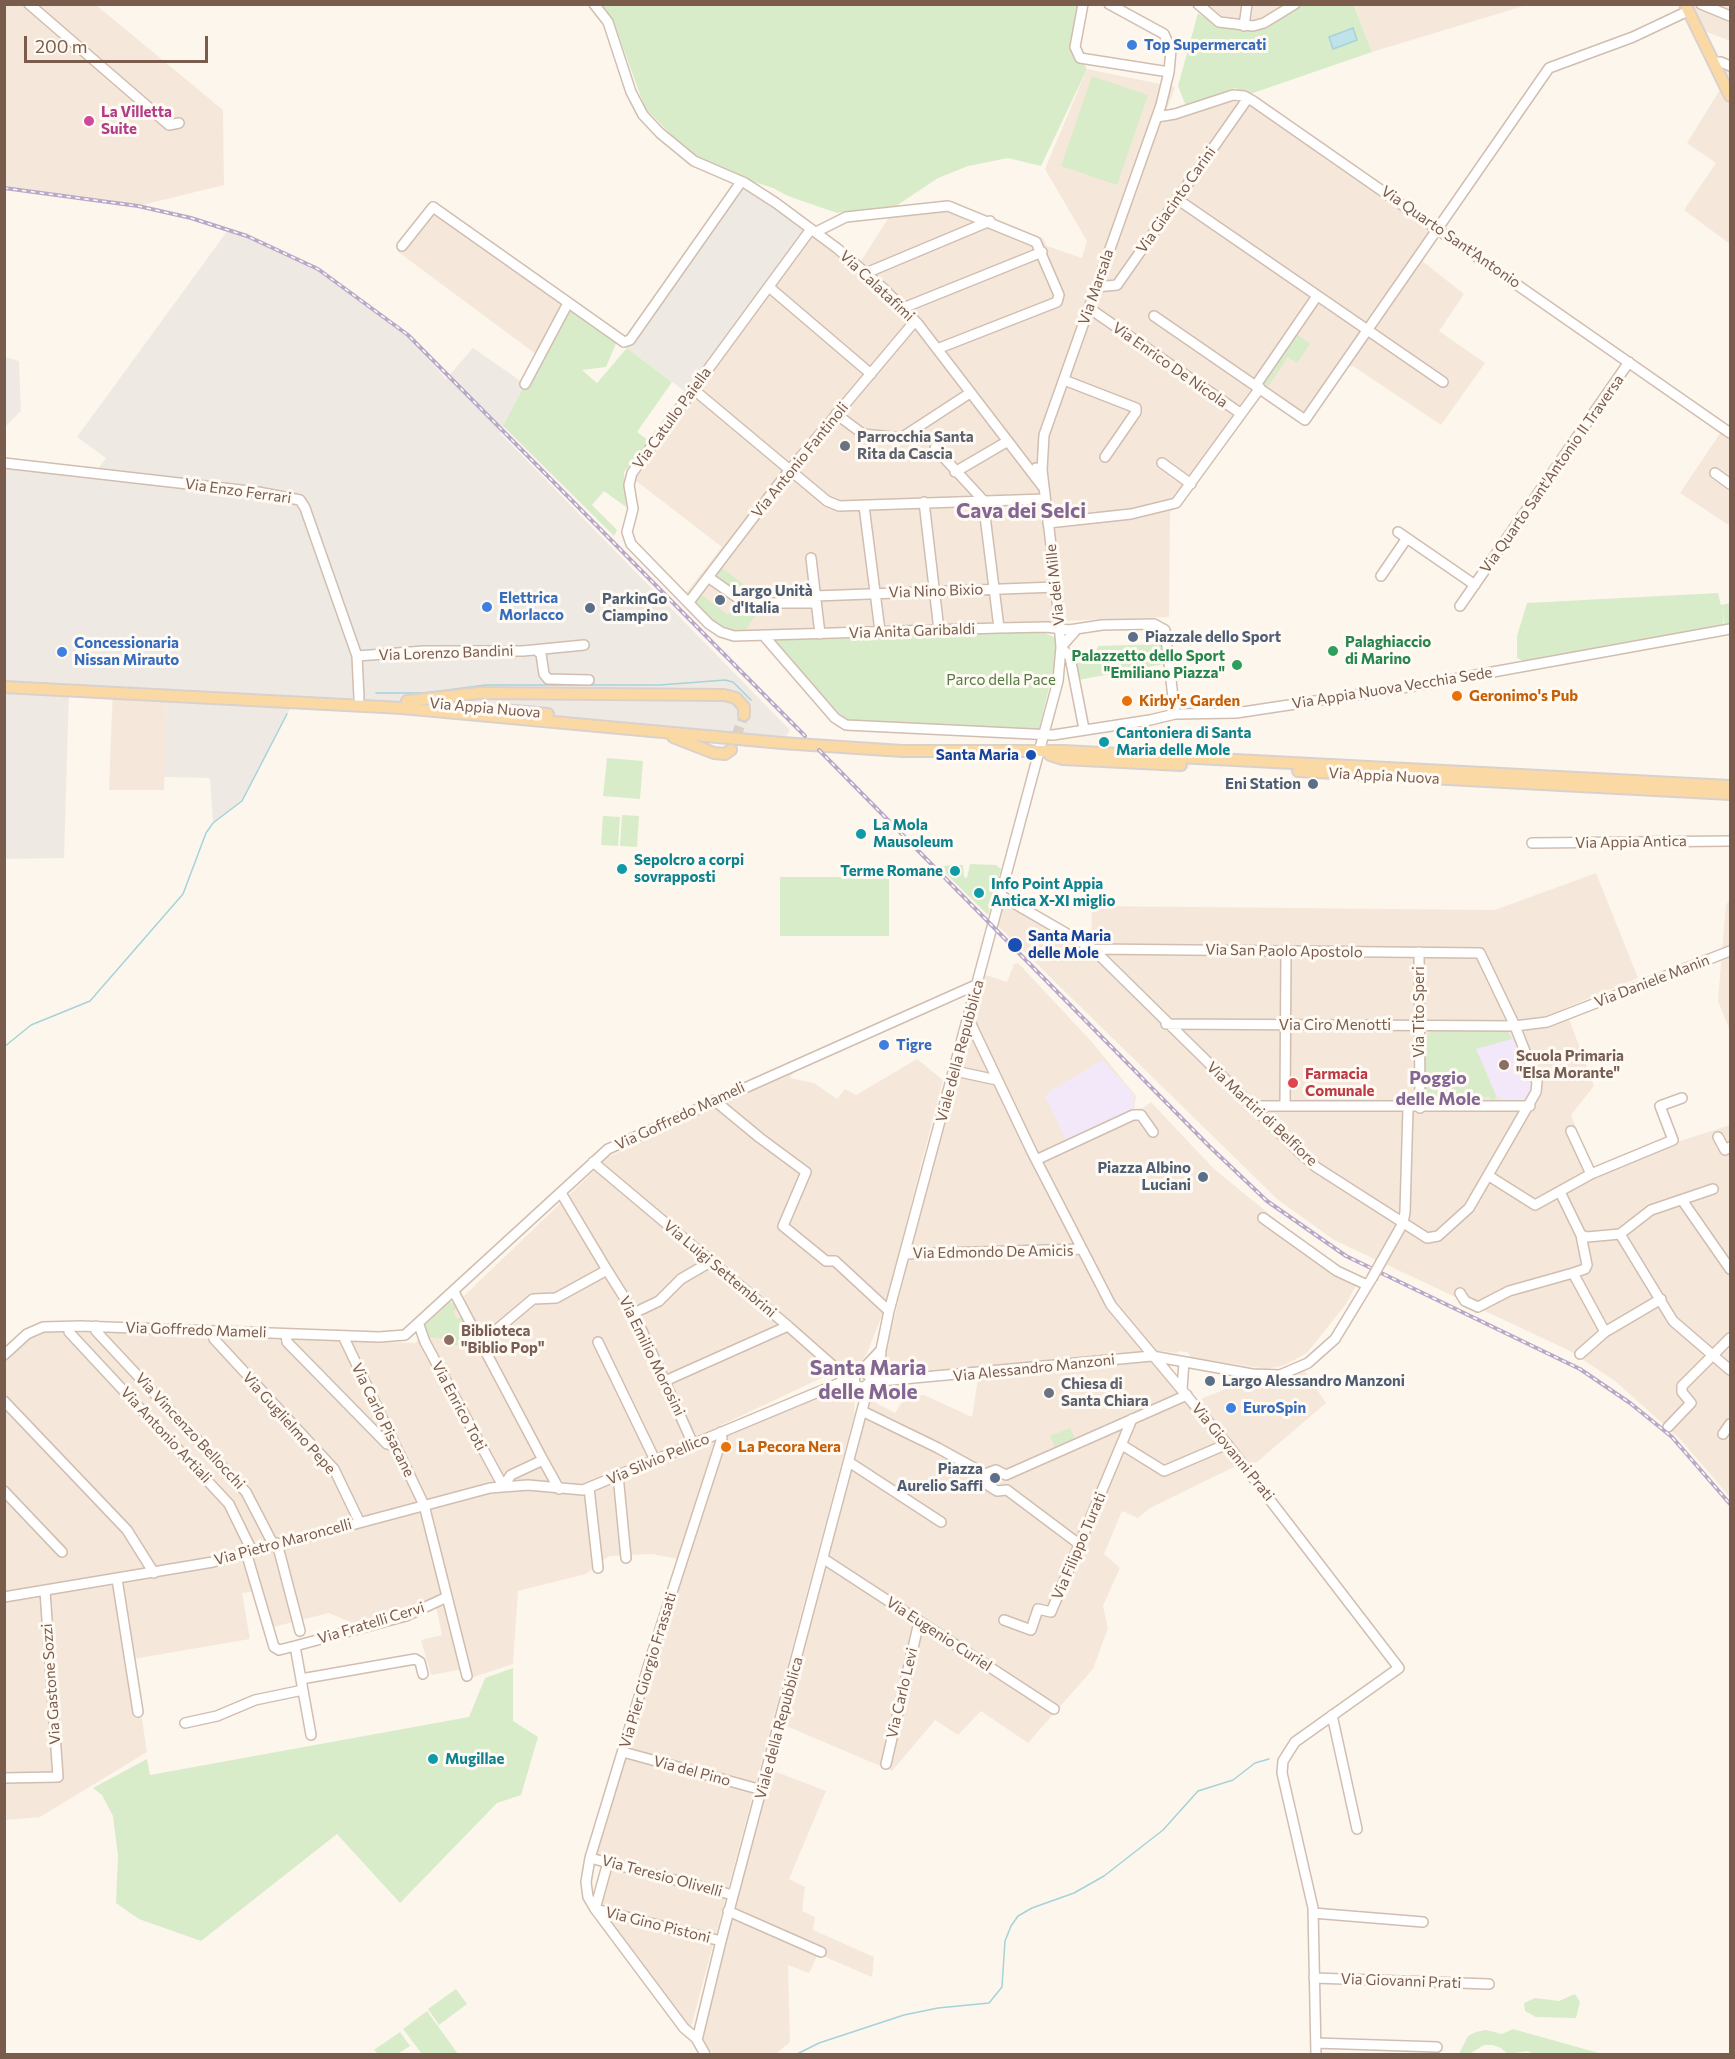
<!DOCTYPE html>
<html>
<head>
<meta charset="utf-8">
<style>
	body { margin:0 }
	#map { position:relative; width:1735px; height:2059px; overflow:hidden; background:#fdf6ec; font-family:Commissioner,sans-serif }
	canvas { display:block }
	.frame { position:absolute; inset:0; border:6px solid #7a5c4d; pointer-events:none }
	.scale { position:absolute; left:24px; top:36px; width:184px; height:27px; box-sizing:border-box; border:3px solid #7a5c4d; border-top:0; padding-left:8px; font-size:18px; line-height:21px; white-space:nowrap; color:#7a5c4d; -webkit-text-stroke:4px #fffaf3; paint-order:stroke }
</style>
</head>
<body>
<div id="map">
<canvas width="1735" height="2059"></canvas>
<div class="frame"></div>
<div class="scale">200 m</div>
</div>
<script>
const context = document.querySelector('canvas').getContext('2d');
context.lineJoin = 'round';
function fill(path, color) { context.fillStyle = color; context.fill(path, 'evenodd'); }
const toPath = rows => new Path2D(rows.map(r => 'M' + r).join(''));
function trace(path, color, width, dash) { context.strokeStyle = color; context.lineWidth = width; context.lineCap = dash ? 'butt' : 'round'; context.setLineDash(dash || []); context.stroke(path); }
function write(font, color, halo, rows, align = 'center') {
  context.font = font + ' Commissioner,sans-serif'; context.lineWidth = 6; context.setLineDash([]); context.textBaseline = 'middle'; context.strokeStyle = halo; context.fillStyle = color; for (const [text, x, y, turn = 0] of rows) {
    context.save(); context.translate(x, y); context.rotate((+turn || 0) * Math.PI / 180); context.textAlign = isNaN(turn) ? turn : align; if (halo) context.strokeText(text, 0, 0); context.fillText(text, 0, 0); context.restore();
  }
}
fill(toPath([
	[1354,4,1527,5,1372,52],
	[5,5,96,5,223,110,224,185,138,206,5,188],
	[1200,5,1301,5,1264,23,1232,25],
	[1690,5,1730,5,1730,41,1702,30],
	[1730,64,1730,244,1684,210,1716,163,1687,143,1721,88,1711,67],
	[1087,69,1175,87,1162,122,1230,101,1253,105,1341,170,1439,233,1421,260,1464,294,1439,331,1485,363,1441,425,1353,366,1346,367,1307,424,1258,390,1170,512,1169,617,743,633,720,627,686,593,722,547,627,474,812,223,861,261,896,206,953,201,1043,238,1047,246,1082,258,1087,241,1045,169],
	[433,207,559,298,565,306,537,355,397,251],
	[1725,426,1730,430,1730,526,1680,493],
	[113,686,167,695,164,790,109,790],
	[1596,873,1638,978,1565,1008,1594,1086,1571,1115,1593,1169,1730,1125,1730,1497,1680,1439,1615,1381,1570,1351,1334,1240,1277,1199,996,924,1001,905,1006,904,1091,952,1092,906,1495,910],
	[1730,899,1730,1031,1718,1001,1726,905],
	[1018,963,1091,1041,1136,1096,1134,1109,1143,1108,1151,1102,1214,1169,1321,1256,1361,1277,1346,1304,1307,1353,1285,1365,1268,1369,1190,1358,1189,1353,1180,1351,1177,1353,1161,1351,885,1379,885,1355,911,1250,983,974,1007,982,1014,964],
	[917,1059,943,1080,883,1313,867,1353,860,1364,846,1371,600,1164,608,1157,788,1071,793,1073,790,1078,814,1083,837,1099,845,1089,856,1095],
	[596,1169,822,1359,832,1373,711,1430,716,1442,678,1559,652,1554,609,1556,586,1574,518,1591,513,1664,474,1677,458,1670,431,1675,421,1640,442,1635,435,1602,352,1623,329,1613,273,1627,259,1591,242,1593,250,1639,133,1659,147,1752,40,1817,5,1820,4,1357,26,1338,43,1329,415,1343],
	[1150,1360,1192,1406,1201,1399,1251,1379,1274,1381,1304,1370,1326,1403,1257,1462,1238,1465,1150,1508,1138,1518,1122,1511,1104,1554,1120,1568,1103,1606,1108,1628,1093,1669,1028,1743,981,1711,958,1735,935,1720,892,1771,784,1725,869,1399,895,1413,905,1397,924,1395,972,1417,978,1378],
	[846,1382,855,1397,854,1416,690,2031,601,1914,599,1905,612,1861,593,1855,726,1433],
	[771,1770,826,1791,789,1879,805,1887,802,1911,815,1917,813,1930,874,1957,872,1977,818,1954,809,1973,788,1965,790,2042,776,2054,714,2054,711,2051,707,2052,701,2038]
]), '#f5e8da');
fill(toPath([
	[741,185,757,193,806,231,687,393,627,348],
	[228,230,318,269,408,335,446,379,473,348,525,384,500,433,790,730,782,743,294,701,242,801,213,823,210,778,164,777,167,695,69,691,64,858,5,859,4,463,95,473,106,458,77,437],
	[5,357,19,361,21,411,5,427]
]), '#efe9e4');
fill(toPath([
	[1513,1038,1531,1081,1529,1098,1525,1104,1503,1104,1500,1097,1497,1098,1476,1048],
	[1103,1060,1134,1095,1133,1111,1066,1140,1045,1096,1050,1091]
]), '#f3e8fa');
fill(toPath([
	[600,5,1080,5,1070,42,1087,69,1041,166,1008,158,968,166,938,178,896,206,837,213,788,196,773,188,701,165,645,108,613,20],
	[1301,5,1354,5,1372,52,1250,94,1235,88,1186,106,1178,86,1198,13,1213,23,1227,27,1256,29,1268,25],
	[1092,76,1148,95,1117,185,1061,166],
	[568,303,618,339,606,367,582,370,597,383,627,348,672,382,637,432,651,442,624,472,626,507,604,491,592,505,617,530,614,536,503,426],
	[1297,334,1310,344,1297,363,1288,357,1267,388,1262,384],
	[722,568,752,591,754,589,755,600,748,601,715,577],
	[1718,593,1721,605,1730,603,1730,626,1725,626,1722,608,1724,626,1523,661,1517,658,1517,636,1527,603],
	[700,596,703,596,728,615,737,604,747,609,761,608,743,633,720,627,696,603],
	[1030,631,1043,632,1056,638,1055,663,1039,729,846,721,775,642,777,639],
	[1162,644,1164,664,1078,680,1076,663,1086,662,1095,654,1098,646],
	[607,758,643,761,640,799,603,796],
	[622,815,639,816,637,847,620,846],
	[603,816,620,817,618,846,601,845],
	[970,864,996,865,1001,869,988,915,938,866,963,865,964,877,967,878],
	[780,877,889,877,889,936,780,936],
	[1433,1030,1507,1030,1512,1039,1476,1049,1497,1098,1491,1101,1489,1096,1482,1098,1425,1098,1423,1039],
	[450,1302,454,1303,456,1309,453,1311,457,1319,461,1317,471,1336,471,1346,447,1345,446,1339,428,1337,424,1326],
	[1070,1428,1076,1441,1056,1449,1050,1436],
	[513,1668,513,1721,538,1737,521,1795,497,1803,400,1903,337,1834,201,1941,139,1919,116,1903,118,1856,113,1816,102,1795,93,1788,147,1759,150,1775,469,1717,485,1678],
	[456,1989,467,2004,439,2025,428,2009],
	[1575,1994,1580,2002,1576,2018,1536,2017,1525,2011,1524,2003,1535,1998,1559,2001],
	[427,2011,458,2054,422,2054,403,2029],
	[1513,2029,1602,2054,1535,2054,1527,2051,1508,2054,1501,2048,1493,2045,1484,2045,1469,2054,1459,2054,1468,2036,1476,2032,1486,2030,1502,2034],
	[400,2032,410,2046,397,2054,378,2054,374,2050]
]), '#d8ecc9');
const water = toPath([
	[1353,28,1357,40,1333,49,1329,37,1353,28]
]);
fill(water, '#bfe3e8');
trace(water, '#a5d3da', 1.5);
trace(toPath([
	[376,693,424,693,486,685,660,685,725,680,733,682,751,700],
	[4,1047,31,1025,90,1001,183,894,206,833,213,823,242,801,287,714],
	[797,2054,819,2043,904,2015,938,2008,989,2003,1002,1987,1005,1941,1011,1926,1018,1916,1032,1908,1074,1893,1104,1876,1163,1830,1198,1791,1233,1780,1255,1763,1269,1759]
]), '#a5d3da', 1.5);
trace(toPath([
	[731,750,744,715]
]), '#dcd0c4', 10, [10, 5]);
const minor = toPath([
	[29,4,169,125,179,123],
	[594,4,608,22,631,92,643,115,660,133,694,161,745,183,776,203,838,249,884,289,918,324,1033,474],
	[1083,4,1075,47,1080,58,1169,72],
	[1198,4,1219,22,1253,26,1264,23,1295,4],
	[1701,4,1730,16],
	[1244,26,1247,4],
	[1714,63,1721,62,1730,66],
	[1157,117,1175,114,1233,95,1244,96,1253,101,1730,433],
	[1177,199,1443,382],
	[811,229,632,473,629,485,633,509,627,532,631,544,709,624,721,632,734,636,999,628,1047,627,1069,630,1102,625,1154,624,1165,630,1175,714],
	[816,232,846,217,948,206,1036,242,1059,295,1057,302,937,349],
	[402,246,433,207,624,342,630,340,741,182],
	[866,273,990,221],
	[769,287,871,374],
	[1096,287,1117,285,1248,98],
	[903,308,1042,252],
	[1089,308,1240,413],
	[1154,316,1305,420,1549,68,1633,37,1688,11],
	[1064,380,1136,408,1136,412,1105,457],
	[525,384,568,303],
	[1256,385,1317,296],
	[693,389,827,501,839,506,1045,499],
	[836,414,863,434,901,438,970,393],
	[935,448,983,500,999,628],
	[4,463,258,492,300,500,305,508,357,656,359,698],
	[1162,463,1191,484],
	[1042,470,1044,435,1161,105,1169,72,1171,50,1164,34,1109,4],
	[955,472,1008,441],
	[1715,473,1730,484],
	[924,502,939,630],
	[864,506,880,631],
	[1048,523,1131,514,1176,503,1260,388],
	[1398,532,1475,585],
	[811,558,820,634],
	[1381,576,1407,538],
	[708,577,745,603,816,603],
	[815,596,1056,587],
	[689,602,788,472,915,321],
	[1460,606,1629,362],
	[1077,629,1061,647,1070,657,1084,729],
	[764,636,835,718,846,725,1053,735,1150,720,1175,714,1236,713,1421,685,1730,629],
	[536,650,541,654,544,674,548,679,589,680],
	[357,656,424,651,523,651,584,645],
	[1532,843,1730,841],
	[1000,895,1093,949,1300,1153,1316,1167,1427,1238,1438,1236,1469,1208,1536,1092,1537,1082,1515,1026,1480,953,1093,949],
	[1419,952,1420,1108],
	[969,1020,1032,1152,1111,1305,1227,1444,1399,1668,1295,1742,1283,1761,1282,1773,1313,1908,1316,2054],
	[1166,1024,1515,1026,1547,1022,1730,951],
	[955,1071,997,1080],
	[714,1100,760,1138,806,1172,783,1226,826,1261,835,1261,889,1311],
	[1253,1106,1530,1106],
	[1285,1106,1286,951],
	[1571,1131,1591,1174],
	[1718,1137,1725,1150,1730,1147],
	[1036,1160,1133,1115,1141,1115,1153,1132],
	[593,1162,788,1326,839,1371,843,1380],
	[1489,1176,1535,1205,1591,1174,1673,1140,1660,1106,1682,1098],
	[1560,1192,1581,1235,1587,1265,1585,1269,1573,1273,1605,1332,1661,1299],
	[1682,1200,1730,1269],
	[1263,1218,1337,1271,1367,1285],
	[1620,1234,1673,1321,1730,1370],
	[1620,1234,1651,1210,1713,1189],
	[1581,1235,1587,1237,1620,1234],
	[905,1254,1082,1249],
	[1381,1262,1403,1223,1405,1212,1408,1108],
	[607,1270,634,1313,693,1444],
	[454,1292,543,1460],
	[1460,1293,1465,1301,1478,1307,1509,1291,1573,1273],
	[634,1313,659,1301,681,1279,712,1261],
	[419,1325,425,1342,503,1486,511,1475,543,1460,559,1489],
	[96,1326,96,1331,246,1492,273,1544],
	[69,1328,69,1332,229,1504,252,1551],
	[213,1331,214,1339,334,1469,359,1521],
	[286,1334,287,1342,387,1444,395,1446],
	[343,1336,424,1505,467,1676],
	[479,1340,495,1331,533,1299,556,1298,607,1270,561,1193],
	[598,1342,655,1460],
	[1580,1354,1605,1332],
	[4,1355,27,1334,43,1327,80,1326,379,1337,405,1335,608,1149,978,984],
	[861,1371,881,1350],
	[665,1381,788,1326],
	[870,1382,870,1377,864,1372,859,1372,854,1377,855,1385,863,1388,870,1382,1152,1356,1252,1374,1280,1375,1308,1363,1335,1339,1372,1278],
	[879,1383,881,1350,889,1311,1058,681,1061,647,1056,587,1042,470,1036,468,1033,474,1043,487],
	[1182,1389,1184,1362],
	[4,1401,127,1530,154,1573],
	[862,1411,938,1448,985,1474],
	[1668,1427,1691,1403,1682,1392,1682,1386,1730,1338],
	[1723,1434,1730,1424],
	[1122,1445,1164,1471,1227,1444],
	[849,1462,941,1522],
	[985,1474,996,1470,1006,1475,1187,1395],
	[985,1474,989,1486,997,1491,1007,1490,1079,1544],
	[618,1475,626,1558],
	[589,1488,598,1568],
	[4,1491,62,1552],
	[277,1543,300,1631],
	[246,1552,274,1647,279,1650,295,1646],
	[824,1559,1054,1709],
	[117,1579,138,1712],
	[4,1597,213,1562,490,1488,528,1485,583,1490,854,1377],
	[1004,1620,1031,1630,1038,1609,1051,1612,1132,1419],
	[301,1679,415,1659,420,1662,423,1674],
	[1332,1715,1357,1829],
	[185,1723,217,1716,255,1700,303,1690],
	[311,1735,295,1646,406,1616,447,1597],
	[623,1752,762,1790],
	[886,1764,919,1622],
	[4,1778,58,1777,45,1591],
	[590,1858,733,1895],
	[608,1862,595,1909,721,1941],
	[728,1911,821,1952],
	[1313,1913,1423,1922],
	[1314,1978,1489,1984],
	[697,2039,684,2028,595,1909,588,1897,586,1882,590,1858,653,1651,722,1438,721,1432],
	[1316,2043,1437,2047],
	[705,2054,697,2040,721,1941,869,1384]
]);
const major = toPath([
	[1685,4,1730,96],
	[4,687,402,708,782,743,902,751,1064,751,1730,786],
	[407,701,479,693,724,695,736,698,744,707,744,715],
	[504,710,548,714],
	[673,737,714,753,725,754,731,750],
	[1050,755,1063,759,1181,765],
	[1298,771,1730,794]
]);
trace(minor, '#d1beb0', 12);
trace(major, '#dad1cd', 14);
trace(minor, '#fff', 9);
trace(major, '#fbd9a5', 10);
const rail = toPath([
	[4,188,138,206,191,218,247,236,318,269,408,335,805,736],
	[819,750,1209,1146,1267,1201,1346,1256,1580,1369,1630,1403,1672,1437,1730,1504]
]);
trace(rail, '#b9a8c9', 4);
trace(rail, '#fffaf3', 1.5, [4.5]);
const minorBridge = toPath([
	[1372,1278,1381,1262]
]);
trace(minorBridge, '#d1beb0', 12, []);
trace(minorBridge, '#fff', 9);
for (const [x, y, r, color] of [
	[1132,45,6,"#3f7fe0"],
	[89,121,6,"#d1479c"],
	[845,446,6,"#6b7280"],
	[720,600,6,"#5c6f8a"],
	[487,607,6,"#3f7fe0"],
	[590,608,6,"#5c6f8a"],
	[1133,637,6,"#5c6f8a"],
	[1333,651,6,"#2e9e5b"],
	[62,652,6,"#3f7fe0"],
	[1237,665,6,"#2e9e5b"],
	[1457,696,6,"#e8710a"],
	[1127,701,6,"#e8710a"],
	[1104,742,6,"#0f9aa8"],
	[1031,755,6,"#1a4fb4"],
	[1313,784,6,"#5c6f8a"],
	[861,834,6,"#0f9aa8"],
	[622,869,6,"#0f9aa8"],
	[955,871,6,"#0f9aa8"],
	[979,893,6,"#0f9aa8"],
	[1015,945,8,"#1a4fb4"],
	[884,1045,6,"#3f7fe0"],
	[1504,1065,6,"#8d6e63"],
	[1293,1083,6,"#e0444e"],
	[1203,1177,6,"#5c6f8a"],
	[449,1340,6,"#8d6e63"],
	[1210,1381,6,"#5c6f8a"],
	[1049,1393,6,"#6b7280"],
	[1231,1408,6,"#3f7fe0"],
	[726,1447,6,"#e8710a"],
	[995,1478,6,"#5c6f8a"],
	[433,1759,6,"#0f9aa8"]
]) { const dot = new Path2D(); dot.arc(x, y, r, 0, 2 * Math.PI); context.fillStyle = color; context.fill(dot); trace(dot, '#fffaf3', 2); }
write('bold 15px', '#366cbe', '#fffaf3', [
	["Top Supermercati",1144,45],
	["Elettrica",499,598],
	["Morlacco",499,615],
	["Concessionaria",74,643],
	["Nissan Mirauto",74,660],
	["Tigre",896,1045],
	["EuroSpin",1243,1408]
], 'left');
write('bold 15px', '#b23c85', '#fffaf3', [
	["La Villetta",101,112],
	["Suite",101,129]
], 'left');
write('15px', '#7a5c4d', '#fffaf3', [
	["Via Giacinto Carini",1176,200,-55],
	["Via Quarto Sant'Antonio",1451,237,35],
	["Via Calatafimi",877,286,43],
	["Via Marsala",1096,287,-71],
	["Via Enrico De Nicola",1170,365,35],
	["Via Catullo Paiella",672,418,-54],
	["Via Antonio Fantinoli",800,460,-51],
	["Via Quarto Sant'Antonio II Traversa",1552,474,-55],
	["Via Enzo Ferrari",238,491,8],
	["Via dei Mille",1055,585,-96],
	["Via Nino Bixio",936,591,-2],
	["Via Anita Garibaldi",912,631,-2],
	["Via Lorenzo Bandini",446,653,-2],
	["Via Appia Nuova Vecchia Sede",1392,688,-9],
	["Via Appia Nuova",485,708,5],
	["Via Appia Nuova",1384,776,3],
	["Via Appia Antica",1631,842,-1],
	["Via San Paolo Apostolo",1284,951,1],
	["Via Daniele Manin",1652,981,-21],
	["Via Tito Speri",1419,1012,-90],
	["Via Ciro Menotti",1335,1025],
	["Viale della Repubblica",960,1051,-75],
	["Via Martiri di Belfiore",1262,1114,43],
	["Via Goffredo Mameli",680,1116,-25],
	["Via Edmondo De Amicis",993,1252,-1],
	["Via Luigi Settembrini",720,1269,40],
	["Via Goffredo Mameli",196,1330,2],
	["Via Emilio Morosini",652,1356,64],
	["Via Alessandro Manzoni",1034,1368,-6],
	["Via Enrico Toti",459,1406,62],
	["Via Carlo Pisacane",383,1420,64],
	["Via Guglielmo Pepe",289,1423,48],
	["Via Vincenzo Bellocchi",190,1431,47],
	["Via Antonio Artiali",166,1435,47],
	["Via Giovanni Prati",1233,1452,51],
	["Via Silvio Pellico",658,1459,-23],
	["Via Pietro Maroncelli",283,1542,-15],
	["Via Filippo Turati",1079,1546,-67],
	["Via Fratelli Cervi",371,1623,-17],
	["Via Eugenio Curiel",939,1634,33],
	["Via Pier Giorgio Frassati",648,1670,-73],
	["Via Gastone Sozzi",51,1684,-94],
	["Via Carlo Levi",902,1693,-77],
	["Viale della Repubblica",779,1728,-75],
	["Via del Pino",692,1771,15],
	["Via Teresio Olivelli",662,1876,15],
	["Via Gino Pistoni",658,1925,14],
	["Via Giovanni Prati",1401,1981,2]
]);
write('bold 15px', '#5b616d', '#fffaf3', [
	["Parrocchia Santa",857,437],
	["Rita da Cascia",857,454],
	["Chiesa di",1061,1384],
	["Santa Chiara",1061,1401]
], 'left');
write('bold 15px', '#4e5e75', '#fffaf3', [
	["Largo Unità",732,591],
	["d'Italia",732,608],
	["ParkinGo",602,599],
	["Ciampino",602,616],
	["Piazzale dello Sport",1145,637],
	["Eni Station",1301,784,"right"],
	["Piazza Albino",1191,1168,"right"],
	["Luciani",1191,1185,"right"],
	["Largo Alessandro Manzoni",1222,1381],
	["Piazza",983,1469,"right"],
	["Aurelio Saffi",983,1486,"right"]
], 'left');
write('bold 15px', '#27864d', '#fffaf3', [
	["Palaghiaccio",1345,642],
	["di Marino",1345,659],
	["Palazzetto dello Sport",1225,656,"right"],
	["\"Emiliano Piazza\"",1225,673,"right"]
], 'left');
write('15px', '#537a41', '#fffaf3', [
	["Parco della Pace",1001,680]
]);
write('bold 15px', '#c56008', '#fffaf3', [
	["Geronimo's Pub",1469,696],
	["Kirby's Garden",1139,701],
	["La Pecora Nera",738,1447]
], 'left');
write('bold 15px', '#0d838f', '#fffaf3', [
	["Cantoniera di Santa",1116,733],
	["Maria delle Mole",1116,750],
	["La Mola",873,825],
	["Mausoleum",873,842],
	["Sepolcro a corpi",634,860],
	["sovrapposti",634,877],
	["Terme Romane",943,871,"right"],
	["Info Point Appia",991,884],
	["Antica X-XI miglio",991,901],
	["Mugillae",445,1759]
], 'left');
write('bold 15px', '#164399', '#fffaf3', [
	["Santa Maria",1019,755],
	["Santa Maria",1028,936,"left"],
	["delle Mole",1028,953,"left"]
], 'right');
write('bold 15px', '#785e54', '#fffaf3', [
	["Scuola Primaria",1516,1056],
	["\"Elsa Morante\"",1516,1073],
	["Biblioteca",461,1331],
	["\"Biblio Pop\"",461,1348]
], 'left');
write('bold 15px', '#be3a42', '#fffaf3', [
	["Farmacia",1305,1074],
	["Comunale",1305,1091]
], 'left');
write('bold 18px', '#846695', '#fffaf3', [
	["Poggio",1438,1078],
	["delle Mole",1438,1099]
]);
write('bold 21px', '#846695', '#fffaf3', [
	["Cava dei Selci",1021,511],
	["Santa Maria",868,1368],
	["delle Mole",868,1392]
]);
</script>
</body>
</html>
